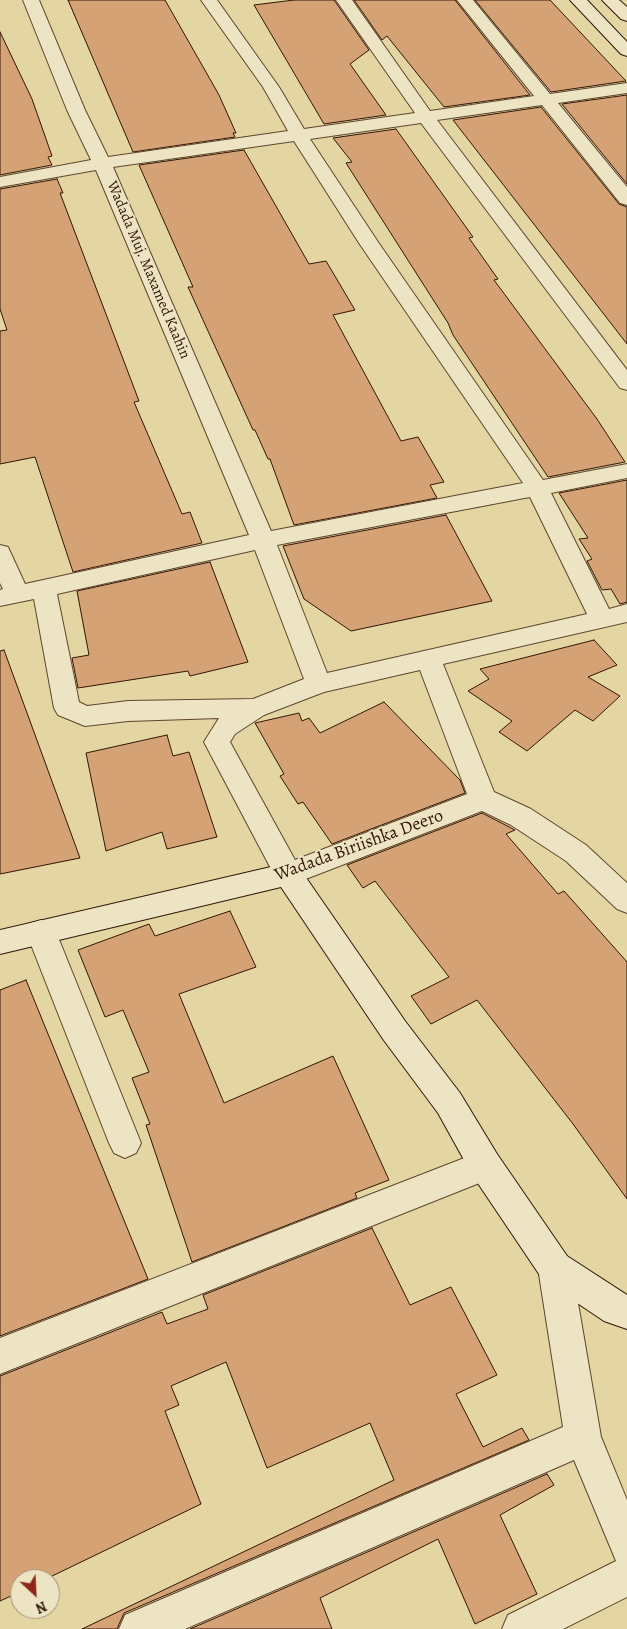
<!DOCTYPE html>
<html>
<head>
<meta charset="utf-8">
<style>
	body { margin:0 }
	#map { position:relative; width:627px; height:1629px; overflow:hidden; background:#e4d6a3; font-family:Alegreya,serif }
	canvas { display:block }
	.north { position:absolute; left:10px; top:1569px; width:50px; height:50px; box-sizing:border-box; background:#ede4c3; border:1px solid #a29177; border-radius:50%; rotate:155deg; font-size:14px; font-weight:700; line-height:20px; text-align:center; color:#311506 }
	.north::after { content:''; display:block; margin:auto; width:18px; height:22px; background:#8f2418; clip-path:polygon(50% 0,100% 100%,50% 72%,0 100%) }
</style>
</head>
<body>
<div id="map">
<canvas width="627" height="1629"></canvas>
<div class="north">N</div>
</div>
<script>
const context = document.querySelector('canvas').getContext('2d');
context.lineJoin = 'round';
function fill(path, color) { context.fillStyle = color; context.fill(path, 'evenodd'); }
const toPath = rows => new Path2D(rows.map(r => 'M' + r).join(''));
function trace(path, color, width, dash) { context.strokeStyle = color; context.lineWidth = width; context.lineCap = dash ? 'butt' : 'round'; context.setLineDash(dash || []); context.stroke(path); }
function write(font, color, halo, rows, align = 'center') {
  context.font = font + ' Alegreya,serif'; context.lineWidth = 4; context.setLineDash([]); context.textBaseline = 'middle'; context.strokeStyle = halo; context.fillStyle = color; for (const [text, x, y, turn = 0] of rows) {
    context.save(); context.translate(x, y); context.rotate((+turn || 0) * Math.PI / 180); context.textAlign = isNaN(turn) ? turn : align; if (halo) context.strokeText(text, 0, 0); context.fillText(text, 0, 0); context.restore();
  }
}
const building = toPath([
	[68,0,165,0,219,95,236,133,233,133,235,137,133,152,68,0],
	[294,0,334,0,369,50,350,64,386,115,324,124,254,5,294,0],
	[354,0,455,0,530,95,444,107,387,36,382,40,354,0],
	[475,0,550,0,626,81,551,92,475,0],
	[0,32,32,99,52,156,48,157,52,165,0,175,0,32],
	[627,95,627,184,562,104,627,95],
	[541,107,619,204,627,207,627,344,453,120,541,107],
	[396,129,473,237,469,238,498,279,494,280,597,419,625,462,548,477,536,459,453,335,448,323,346,163,352,162,333,138,396,129],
	[244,150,309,264,326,261,355,310,333,315,401,441,418,437,426,451,444,482,430,485,437,498,294,525,270,459,268,459,255,430,253,430,188,287,193,287,139,165,244,150],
	[57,179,63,193,60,193,139,401,134,402,182,514,190,512,202,543,73,572,35,457,0,464,0,331,7,330,0,309,0,189,57,179],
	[627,480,627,602,620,604,611,589,602,590,587,561,592,559,579,539,588,538,559,493,627,480],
	[446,515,492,601,351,631,304,599,283,546,446,515],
	[210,562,248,662,190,676,188,671,78,688,72,658,89,655,77,591,210,562],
	[594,640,617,665,588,677,620,696,593,721,575,710,527,751,499,732,512,721,468,691,489,679,480,669,594,640],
	[4,650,80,858,0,874,0,651,4,650],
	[384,702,460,780,465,793,332,844,303,802,298,804,280,776,284,774,255,723,299,713,302,721,309,718,320,733,384,702],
	[167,735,173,756,189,752,217,837,167,849,162,832,106,851,86,753,167,735],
	[482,813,515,830,506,834,558,894,564,891,627,962,627,1199,573,1124,477,1000,431,1024,411,996,449,977,375,881,363,888,347,865,482,813],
	[230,911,256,967,179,994,224,1103,333,1056,389,1180,355,1193,357,1198,192,1262,146,1125,150,1124,132,1078,149,1072,123,1010,105,1017,78,950,149,924,155,936,230,911],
	[26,980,148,1279,0,1336,0,990,26,980],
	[372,1228,410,1305,451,1287,497,1375,456,1394,483,1447,522,1428,529,1440,124,1613,117,1629,82,1629,394,1480,370,1423,267,1468,226,1362,171,1386,179,1405,165,1411,201,1504,46,1579,20,1579,20,1592,0,1601,0,1376,162,1312,167,1324,208,1309,203,1295,372,1228],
	[547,1474,554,1485,500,1515,537,1594,475,1624,438,1539,320,1598,332,1629,190,1629,547,1474]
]);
fill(building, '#d4a275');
trace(building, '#311506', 1);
const street = toPath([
	[23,0,39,0,85,110,108,157,288,131,263,87,201,0,217,0,279,87,304,129,415,113,336,0,352,0,430,111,534,96,457,0,473,0,550,94,627,83,627,93,558,103,627,187,627,205,620,203,542,105,437,120,627,370,627,390,620,388,421,123,310,139,378,242,543,480,627,464,627,478,551,493,609,609,627,604,627,622,443,664,494,792,531,809,586,845,627,883,627,913,617,909,566,861,511,825,482,811,298,882,288,885,278,882,204,742,219,718,128,721,85,726,58,715,54,708,34,599,0,606,0,590,3,589,0,583,0,545,8,547,25,584,249,535,96,170,0,187,0,177,91,160,67,110,23,0],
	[294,141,359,243,523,483,271,531,113,167,294,141],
	[530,497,587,614,327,673,277,545,530,497],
	[255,550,304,679,253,699,128,701,87,706,79,702,57,594,255,550],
	[420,670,467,794,295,860,230,742,235,734,264,715,324,692,420,670],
	[41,920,51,923,56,932,141,1143,136,1153,125,1158,114,1153,109,1143,26,932,31,923,41,920],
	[485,1150,497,1154,501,1165,497,1176,0,1374,0,1338,485,1150],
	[555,1252,567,1256,572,1268,601,1437,627,1500,627,1597,563,1629,502,1629,508,1615,616,1561,574,1460,185,1629,119,1629,125,1615,563,1427,538,1268,543,1256,555,1252]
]);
const secondary = toPath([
	[570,0,587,0,627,42,627,56,621,54,570,0],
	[602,0,619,0,627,7,627,21,621,19,602,0],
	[288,863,298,866,405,1021,460,1093,497,1154,567,1256,627,1295,627,1329,604,1321,543,1280,473,1176,438,1113,383,1039,281,887,0,954,0,930,288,863]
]);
trace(street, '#5e452d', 2);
trace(secondary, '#311506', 2);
fill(street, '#ede4c3');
fill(secondary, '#ede4c3');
write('15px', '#311506', '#ede4c3', [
	["Wadada Muj. Maxamed Kaahin",148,270,67]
]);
write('18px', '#311506', '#ede4c3', [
	["Wadada Biriishka Deero",359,846,-20]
]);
</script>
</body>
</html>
